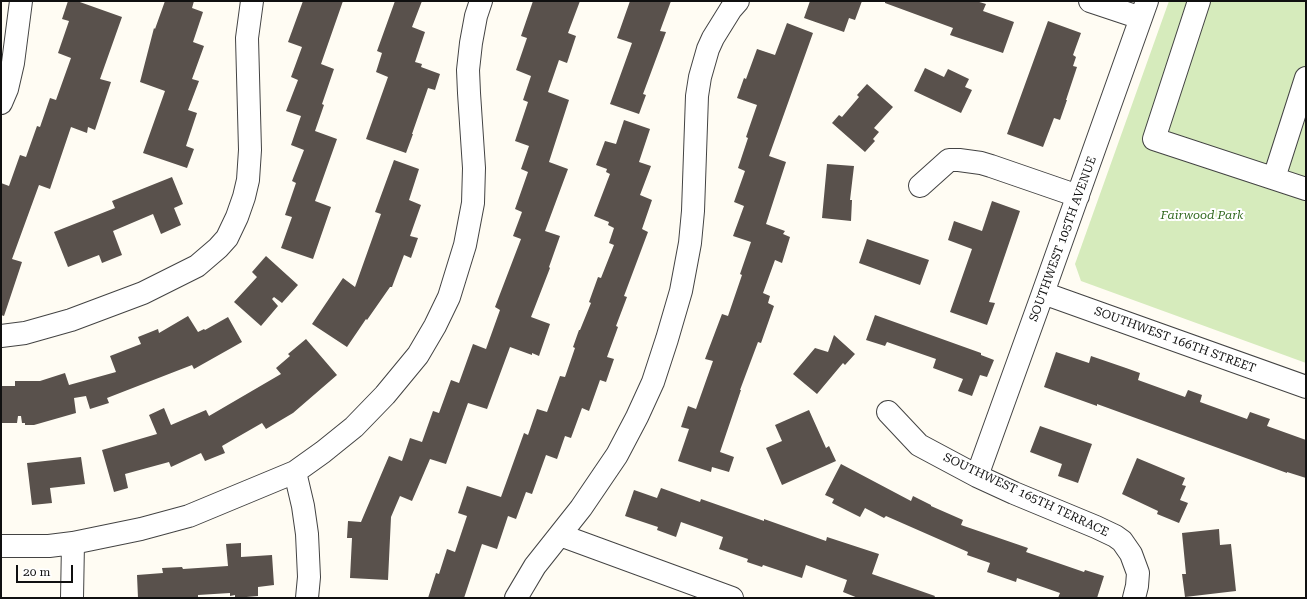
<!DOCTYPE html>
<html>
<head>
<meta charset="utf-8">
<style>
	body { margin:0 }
	#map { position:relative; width:1307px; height:599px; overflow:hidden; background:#fffcf3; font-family:"Roboto Serif",serif }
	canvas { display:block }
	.frame { position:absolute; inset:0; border:2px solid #101010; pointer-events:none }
	.scale { position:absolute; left:16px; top:565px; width:57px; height:18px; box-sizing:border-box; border:2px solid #101010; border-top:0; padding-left:5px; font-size:12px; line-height:14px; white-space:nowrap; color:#101010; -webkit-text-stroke:3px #fff; paint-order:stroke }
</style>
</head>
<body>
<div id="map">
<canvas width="1307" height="599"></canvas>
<div class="frame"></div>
<div class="scale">20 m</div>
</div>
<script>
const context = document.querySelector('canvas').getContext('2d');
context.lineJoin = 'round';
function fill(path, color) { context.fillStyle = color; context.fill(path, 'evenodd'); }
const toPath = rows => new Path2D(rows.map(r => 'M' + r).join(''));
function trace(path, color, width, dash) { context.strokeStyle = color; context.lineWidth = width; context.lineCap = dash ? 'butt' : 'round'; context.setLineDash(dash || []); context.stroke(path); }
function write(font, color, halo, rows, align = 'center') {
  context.font = font + ' "Roboto Serif",serif'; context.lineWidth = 4; context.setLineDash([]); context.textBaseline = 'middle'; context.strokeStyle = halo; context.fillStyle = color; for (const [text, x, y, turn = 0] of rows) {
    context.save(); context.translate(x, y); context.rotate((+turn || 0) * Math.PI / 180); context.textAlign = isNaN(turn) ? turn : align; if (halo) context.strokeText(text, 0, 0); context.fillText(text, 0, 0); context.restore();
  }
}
fill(toPath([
	[1169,1,1306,1,1306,363,1081,281,1075,264]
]), '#d6ebbc');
fill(toPath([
	[68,1,77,1,122,17,100,79,111,82,95,130,88,127,87,133,71,127,50,189,39,185,12,259,22,262,4,316,1,315,1,183,9,186,20,155,26,157,37,126,40,127,50,98,56,100,71,58,58,53,69,21,62,19],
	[165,1,194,1,192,8,203,12,193,42,204,46,192,79,199,81,188,110,197,113,186,146,194,149,187,168,143,153,165,91,140,82,154,28,155,29],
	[303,1,343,1,321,64,334,69,322,104,324,105,315,131,337,139,315,201,331,207,313,259,281,248,292,217,285,215,296,183,292,181,304,150,291,145,301,116,286,111,298,80,291,77,302,47,288,42],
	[395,1,422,1,412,27,425,32,415,62,422,64,421,67,440,74,435,90,428,88,412,134,413,134,406,153,366,139,388,77,376,72,382,53,377,51],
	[533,1,580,1,568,33,576,36,567,63,559,60,548,92,569,100,549,162,568,169,545,231,560,236,549,267,550,268,531,317,550,324,539,356,532,353,532,355,510,347,487,409,468,403,446,464,430,459,412,501,400,496,391,517,388,580,350,578,352,538,347,538,348,521,361,522,389,456,402,461,410,438,422,442,433,411,439,413,451,380,459,383,473,344,486,349,500,310,495,307,521,239,513,236,522,212,515,209,528,172,521,169,529,146,515,141,528,102,523,100,531,76,516,70,527,38,521,36],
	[630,1,671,1,660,31,666,32,643,94,646,95,639,114,610,104,632,43,617,38],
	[810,1,862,1,855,20,849,18,844,32,804,18],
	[885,1,976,1,986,4,983,11,1014,22,1003,53,950,35,953,28,885,3],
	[1048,21,1081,33,1073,55,1076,57,1073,66,1077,67,1066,100,1067,100,1060,120,1054,118,1043,147,1007,134],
	[787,23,813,33,769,156,786,162,766,224,785,231,783,234,790,237,782,263,775,260,763,293,770,296,768,303,774,306,761,343,758,342,740,390,741,390,720,452,734,457,729,472,712,467,711,472,678,461,689,429,681,427,688,406,696,409,713,361,705,359,722,314,728,316,742,275,740,274,751,242,733,236,744,206,734,202,745,171,738,168,748,138,746,137,757,105,737,98,744,78,746,79,757,49,775,55],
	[925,68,944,77,948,69,969,79,965,87,972,90,961,113,914,91],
	[867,84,893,107,874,128,879,132,873,139,875,141,865,152,832,123,839,115,842,117,859,97,857,95],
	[624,120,650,129,639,162,651,166,640,195,652,200,642,229,648,232,624,296,627,297,616,326,618,327,607,357,614,359,606,382,600,380,589,411,582,408,571,438,565,436,557,459,546,455,532,494,526,492,516,519,508,516,497,549,482,544,464,598,428,598,436,573,439,574,447,549,455,552,467,516,458,513,467,486,501,497,524,433,528,435,537,409,547,412,560,376,565,377,575,348,573,347,579,330,580,330,591,303,589,302,598,277,601,278,614,245,609,243,614,228,608,225,609,222,594,216,610,174,606,172,607,169,596,165,605,141,616,144],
	[394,160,419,169,409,200,421,205,410,236,418,238,411,258,404,255,392,287,390,287,367,320,366,319,347,347,312,324,343,278,355,287,381,214,375,212],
	[827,164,854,166,850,200,852,200,851,221,822,218],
	[172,177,183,204,174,208,181,225,161,234,153,214,113,231,122,255,102,263,99,255,68,267,54,232,115,208,112,201],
	[992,201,1020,211,989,302,995,303,987,325,950,312,972,249,948,240,954,221,982,231],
	[867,239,929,260,920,285,859,263],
	[266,256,298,285,282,303,274,297,272,299,278,306,261,326,234,302,257,277,252,272],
	[875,315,981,353,981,355,994,360,987,377,980,375,972,396,958,391,963,379,933,368,936,359,887,342,885,346,866,340],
	[188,316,198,332,204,329,205,330,228,317,242,342,194,369,192,365,107,398,109,403,90,409,86,396,74,398,76,413,34,425,25,425,25,423,22,423,21,416,18,416,17,423,1,423,1,386,15,386,15,381,40,381,65,373,69,385,116,372,110,356,141,344,138,337,158,329,159,333],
	[834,335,855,354,845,365,843,363,817,394,793,374,815,348,828,352],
	[306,339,337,375,293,413,266,429,262,423,222,446,225,453,205,461,201,453,171,467,169,462,125,474,128,488,114,492,102,450,157,434,149,415,164,408,171,425,206,410,209,416,281,374,276,368,290,356,288,354],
	[1056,352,1089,363,1091,356,1126,368,1140,373,1138,380,1185,397,1188,390,1202,395,1200,402,1247,419,1250,412,1270,419,1267,426,1306,440,1306,478,1287,472,1287,473,1097,404,1097,406,1044,387],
	[809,410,826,448,829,446,836,461,782,485,766,448,782,441,775,425],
	[1040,426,1092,444,1078,483,1058,476,1062,464,1030,452],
	[81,457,85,484,50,488,52,503,32,505,27,463],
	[1137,458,1185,478,1182,485,1186,486,1180,500,1188,503,1179,523,1157,514,1158,511,1122,494],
	[841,464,911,501,913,496,931,505,931,506,963,520,961,525,1028,548,1026,552,1084,572,1085,570,1104,576,1097,598,1058,598,1060,593,1017,578,1016,582,987,572,990,563,967,555,968,552,886,516,884,518,865,508,860,517,832,503,834,499,825,495],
	[661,488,700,502,701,499,764,521,764,519,826,541,827,537,879,554,872,574,935,596,934,598,858,598,843,592,847,580,806,565,802,578,763,565,762,567,747,562,748,559,719,549,723,537,681,522,676,537,657,530,658,527,625,516,634,490,657,498],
	[1219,529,1220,545,1231,544,1236,591,1185,597,1182,574,1186,574,1182,533],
	[241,543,241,557,272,555,274,585,258,587,258,596,235,598,235,595,230,596,230,593,198,595,198,598,138,598,137,575,163,573,162,568,182,567,183,569,228,566,226,544]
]), '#59514c');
const minor = toPath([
	[1090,1,1141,18],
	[1199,1,1154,139,1306,189],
	[1,103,7,89,13,63,21,1],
	[1274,178,1306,78],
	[920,186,949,160,959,160,981,163,991,166,1078,196],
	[1043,293,1306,387],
	[1,336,25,333,71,320,143,293,197,266,218,248,227,238,237,217,244,197,248,180,250,150,247,38,252,1],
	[888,412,919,445,977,476,1014,493,1096,527,1115,536,1122,541,1131,554,1138,573,1137,586,1134,598],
	[295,472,303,506,307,534,309,577,307,598],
	[977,476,1043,293,1147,1],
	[560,535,732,598],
	[1,546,49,546,73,543,141,529,189,516,295,472,323,452,354,427,385,395,418,355,435,326,449,297,465,245,473,203,474,168,469,93,468,70,471,43,476,16,481,1],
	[72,598,73,543],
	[516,598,535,566,581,508,617,455,637,417,653,382,667,339,681,291,690,243,693,211,697,96,700,77,708,49,713,38,731,9,738,1]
]);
trace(minor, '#434343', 24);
trace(minor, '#fff', 22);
write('italic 12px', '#31691f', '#fff', [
	["Fairwood Park",1202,215]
]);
write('12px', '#101010', '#fff', [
	["SOUTHWEST 105TH AVENUE",1063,239,-70],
	["SOUTHWEST 166TH STREET",1175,340,20],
	["SOUTHWEST 165TH TERRACE",1026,495,25]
]);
</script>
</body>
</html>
